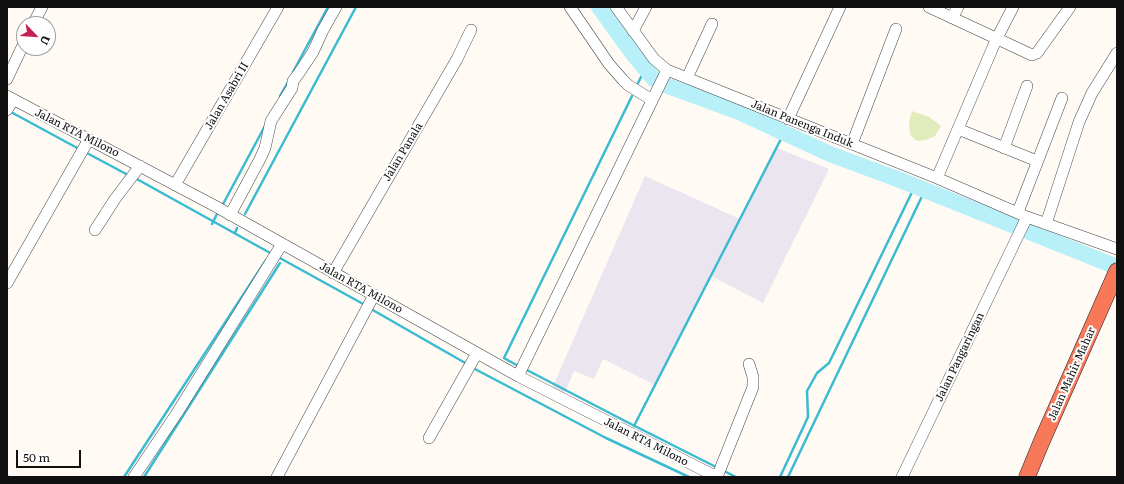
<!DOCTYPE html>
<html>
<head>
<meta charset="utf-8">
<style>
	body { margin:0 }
	#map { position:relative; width:1124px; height:484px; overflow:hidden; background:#fffaf4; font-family:Literata,serif }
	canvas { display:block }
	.frame { position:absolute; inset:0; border:8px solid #101010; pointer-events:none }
	.north { position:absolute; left:16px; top:16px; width:40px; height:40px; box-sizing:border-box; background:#fff; border:1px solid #9f9f9f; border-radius:50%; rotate:115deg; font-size:11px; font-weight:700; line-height:16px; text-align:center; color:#101010 }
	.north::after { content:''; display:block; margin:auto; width:14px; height:18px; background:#c62354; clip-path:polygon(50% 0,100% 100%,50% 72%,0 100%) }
	.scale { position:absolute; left:16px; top:450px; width:65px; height:18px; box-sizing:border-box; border:2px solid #101010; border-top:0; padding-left:5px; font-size:12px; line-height:14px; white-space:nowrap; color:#101010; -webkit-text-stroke:3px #fff; paint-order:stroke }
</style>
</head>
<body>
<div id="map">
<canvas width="1124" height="484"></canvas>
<div class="frame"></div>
<div class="north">U</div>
<div class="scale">50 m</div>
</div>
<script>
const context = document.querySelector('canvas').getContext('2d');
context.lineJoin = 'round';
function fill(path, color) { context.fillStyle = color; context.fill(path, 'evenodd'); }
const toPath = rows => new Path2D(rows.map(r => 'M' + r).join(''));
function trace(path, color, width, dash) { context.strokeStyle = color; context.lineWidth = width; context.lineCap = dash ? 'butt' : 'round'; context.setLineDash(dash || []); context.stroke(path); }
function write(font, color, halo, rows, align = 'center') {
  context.font = font + ' Literata,serif'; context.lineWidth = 4; context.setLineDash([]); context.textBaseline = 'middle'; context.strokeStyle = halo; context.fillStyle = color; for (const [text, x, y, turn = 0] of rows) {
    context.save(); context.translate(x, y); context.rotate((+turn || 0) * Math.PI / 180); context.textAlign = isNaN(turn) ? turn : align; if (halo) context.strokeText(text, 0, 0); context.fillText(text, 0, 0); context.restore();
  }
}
fill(toPath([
	[777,148,829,169,763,303,711,276,655,385,603,359,594,379,574,371,562,399,550,393,645,176,740,219]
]), '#ebe5ef');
fill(toPath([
	[912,111,929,117,941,126,935,136,926,140,917,141,910,135,909,122]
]), '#e0ecbb');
trace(toPath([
	[293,72,328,7],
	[638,83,645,69],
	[668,86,748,111,877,169,951,196,1020,224],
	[280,96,288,82],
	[9,111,81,150],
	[85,152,128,175],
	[135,178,272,254],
	[222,206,266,124],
	[245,214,356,7],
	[212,224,218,212],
	[1027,227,1102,257],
	[235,233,237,228],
	[278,257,365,305],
	[371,309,467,364],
	[520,367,504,358,632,96],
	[473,368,606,438,689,477],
	[525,369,625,421,718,468],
	[634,426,784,133],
	[722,470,736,477],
	[7,476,9,477],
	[124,477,266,260],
	[144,477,280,263],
	[780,477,808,417,807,391,817,373,829,363,915,186],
	[788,477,925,190]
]), '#3bbbd1', 2.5);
trace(toPath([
	[599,7,633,54,654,79,668,86,739,112,830,154,900,180,1117,267]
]), '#b7f0f8', 16);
const minor = toPath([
	[570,7,609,64,623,80,628,85,652,100],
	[616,7,654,59,667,70,937,178,1027,217,1117,249],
	[929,7,1032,55,1037,53,1070,7],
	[952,18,958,7],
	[33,24,42,7],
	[633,31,646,7],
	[687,78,712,24],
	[7,79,24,43],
	[7,96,215,206,518,376,717,477],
	[7,110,13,100],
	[788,119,840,7],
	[958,129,1037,161],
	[852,144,896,29],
	[1004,148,1027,86],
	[937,178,996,40,1013,7],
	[175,185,278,7],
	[1018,212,1062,98],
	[230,215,260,159,265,148,271,121,292,88,293,81,299,73,313,52,323,30,336,7],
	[1046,224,1079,122,1092,93,1117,53],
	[95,230,115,199,140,166],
	[333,273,457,59,471,30],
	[7,283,89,139],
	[518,376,667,70],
	[429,438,477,353],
	[134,477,177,413,282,244],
	[277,477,374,295],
	[717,477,753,387,753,377,749,364],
	[902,477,1027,217]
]);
const highway = toPath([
	[1027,477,1041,443,1117,271]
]);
trace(minor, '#434343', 12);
trace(highway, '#212121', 17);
trace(minor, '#fff', 11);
trace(highway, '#f87959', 16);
write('11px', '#101010', '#fff', [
	["Jalan Asabri II",227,96,-60],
	["Jalan Panenga Induk",802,124,22],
	["Jalan RTA Milono",77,133,27],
	["Jalan Panala",403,152,-59],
	["Jalan RTA Milono",361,288,29],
	["Jalan Pangaringan",960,357,-64],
	["Jalan Mahir Mahar",1072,374,-66],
	["Jalan RTA Milono",646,442,27]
]);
</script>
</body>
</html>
